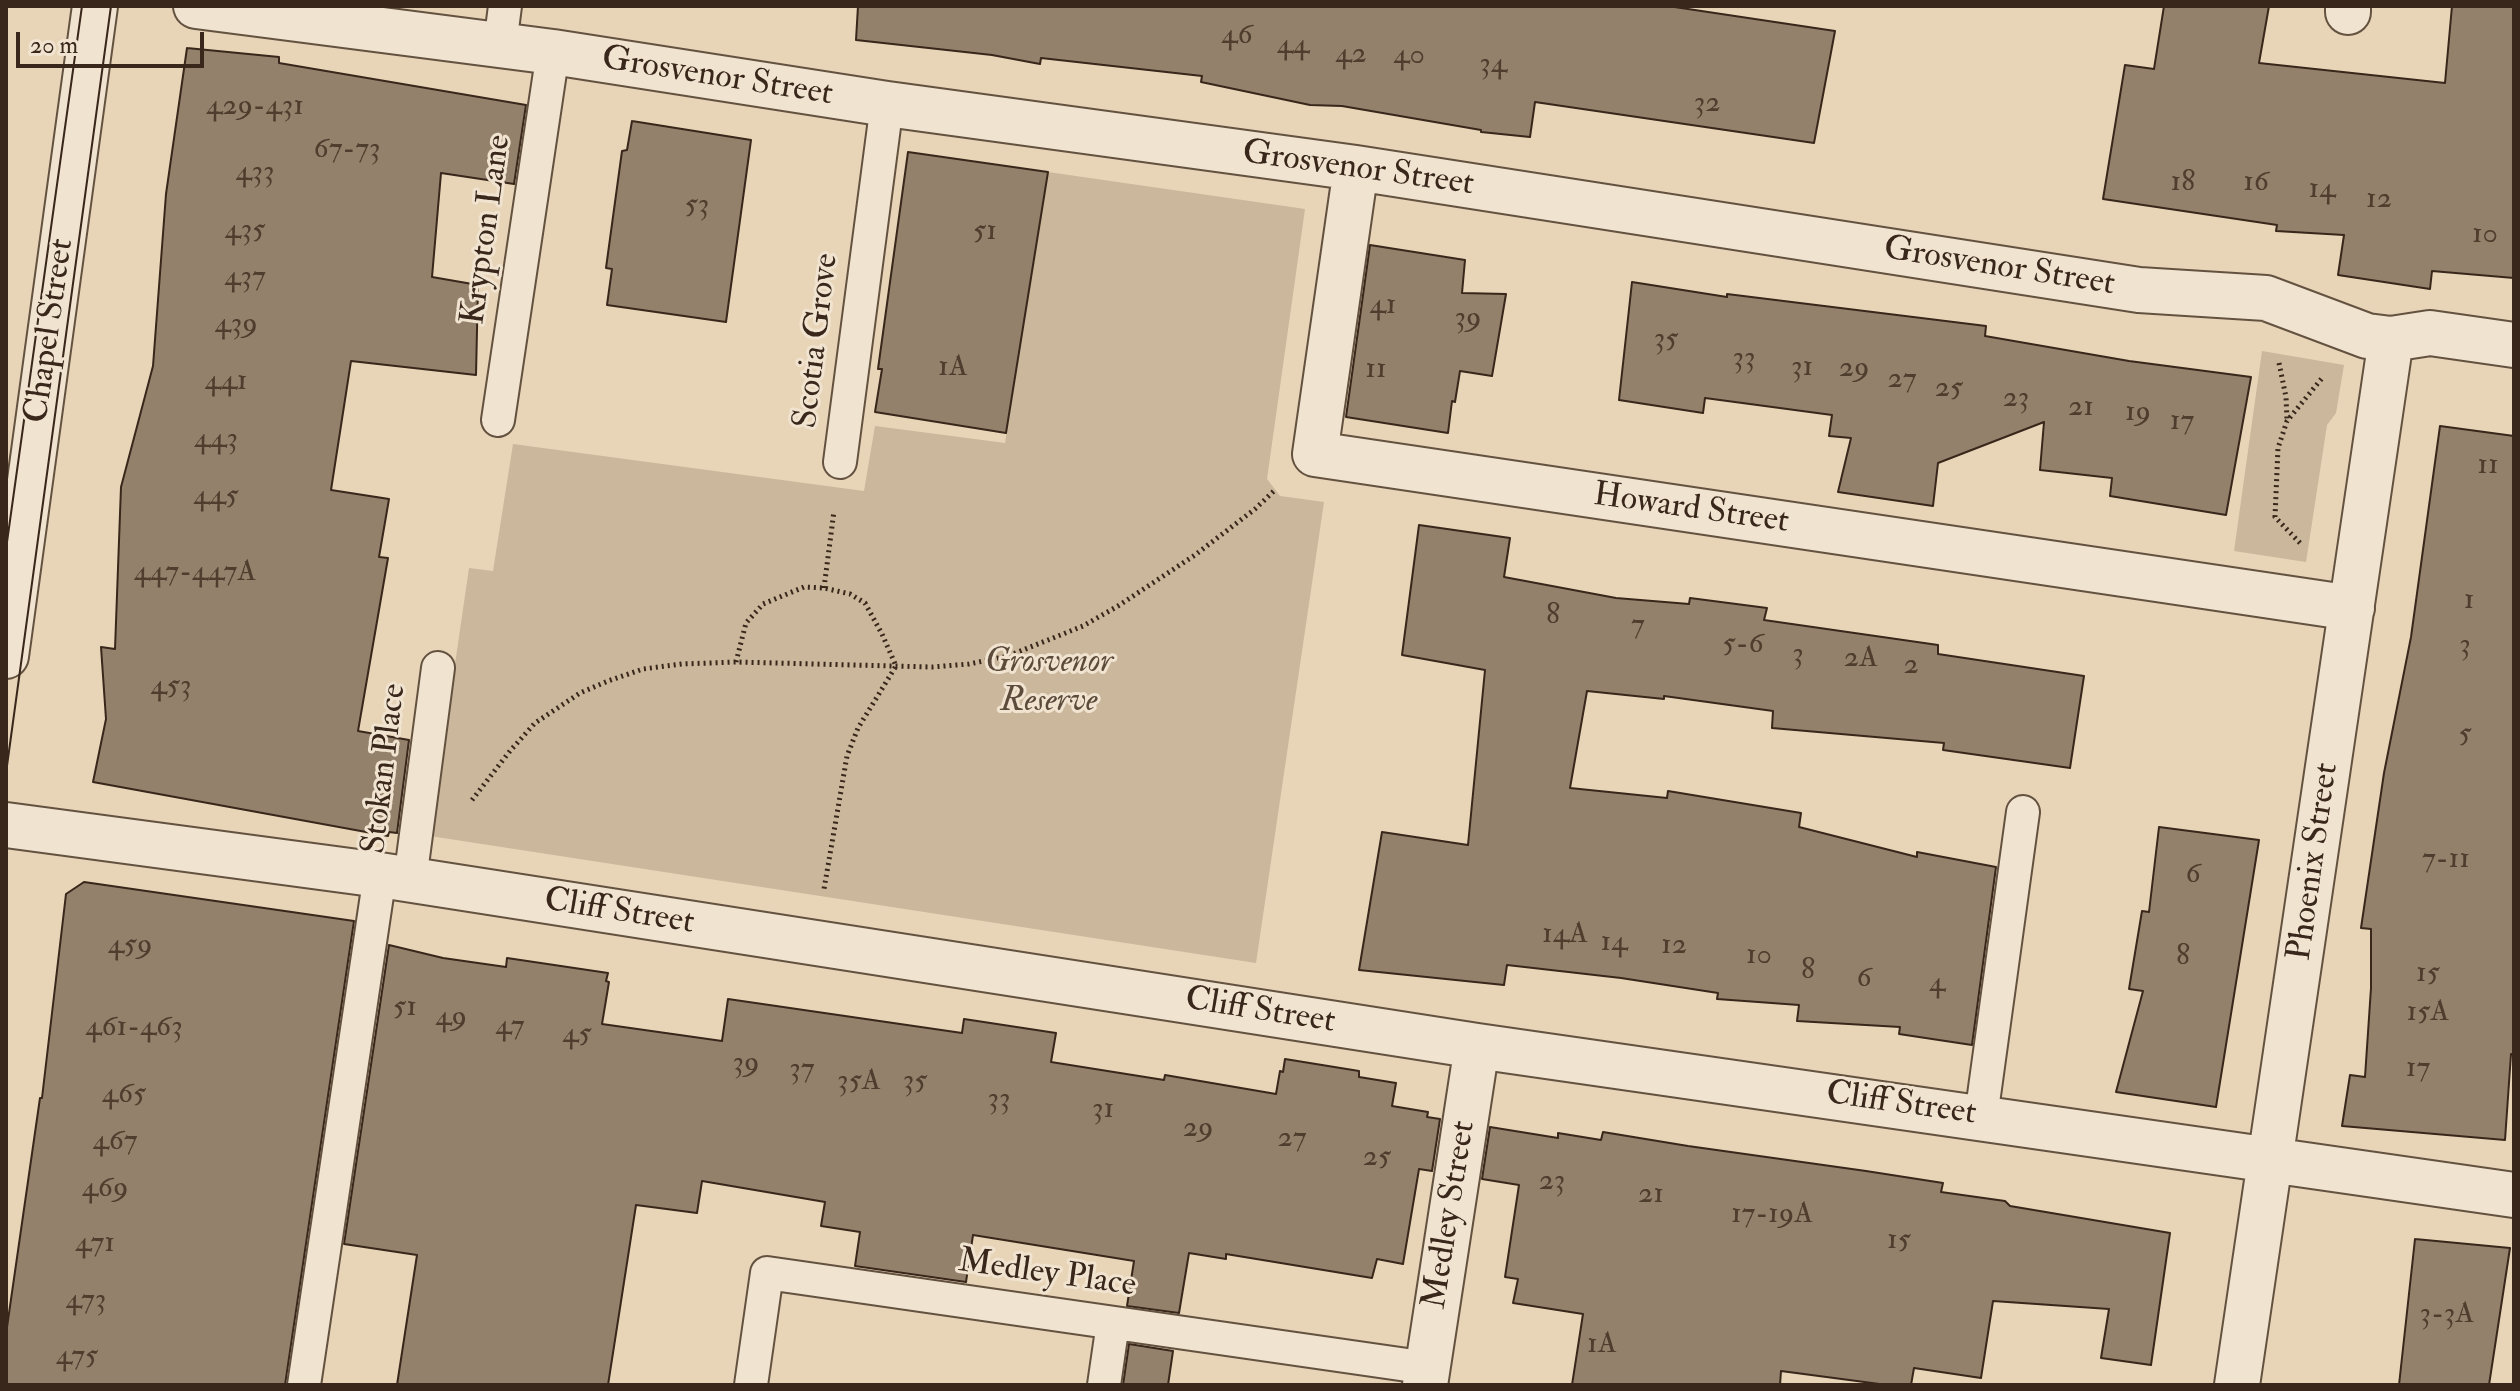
<!DOCTYPE html>
<html>
<head>
<meta charset="utf-8">
<style>
	body { margin:0 }
	#map { position:relative; width:2520px; height:1391px; overflow:hidden; background:#e8d4b7; font-family:"IM FELL Double Pica",serif }
	canvas { display:block }
	.frame { position:absolute; inset:0; border:8px solid #38271a; pointer-events:none }
	.scale { position:absolute; left:16px; top:32px; width:188px; height:36px; box-sizing:border-box; border:4px solid #38271a; border-top:0; padding-left:10px; font-size:24px; line-height:28px; white-space:nowrap; color:#38271a; -webkit-text-stroke:6px #f0e3d0; paint-order:stroke }
</style>
</head>
<body>
<div id="map">
<canvas width="2520" height="1391"></canvas>
<div class="frame"></div>
<div class="scale">20 m</div>
</div>
<script>
const context = document.querySelector('canvas').getContext('2d');
context.lineJoin = 'round';
function fill(path, color) { context.fillStyle = color; context.fill(path, 'evenodd'); }
const toPath = rows => new Path2D(rows.map(r => 'M' + r).join(''));
function trace(path, color, width, dash) { context.strokeStyle = color; context.lineWidth = width; context.lineCap = dash ? 'butt' : 'round'; context.setLineDash(dash || []); context.stroke(path); }
function write(font, color, halo, rows, align = 'center') {
  context.font = font + ' "IM FELL Double Pica",serif'; context.lineWidth = 6; context.setLineDash([]); context.textBaseline = 'middle'; context.strokeStyle = halo; context.fillStyle = color; for (const [text, x, y, turn = 0] of rows) {
    context.save(); context.translate(x, y); context.rotate((+turn || 0) * Math.PI / 180); context.textAlign = isNaN(turn) ? turn : align; if (halo) context.strokeText(text, 0, 0); context.fillText(text, 0, 0); context.restore();
  }
}
fill(toPath([
	[1048,172,1305,209,1267,479,1280,496,1324,502,1256,963,430,836,469,568,493,571,513,444,864,491,875,426,1005,443],
	[2262,351,2344,365,2336,413,2327,425,2306,562,2234,551]
]), '#cab79c');
const building = toPath([
	[858,6,1668,6,1835,31,1814,143,1535,102,1530,137,1481,132,1481,130,1342,106,1310,105,1201,82,1202,76,1041,58,1040,64,992,55,856,40,858,6],
	[2164,6,2269,6,2259,63,2445,83,2452,6,2514,6,2514,278,2432,271,2430,289,2338,275,2344,235,2276,231,2277,225,2103,199,2125,65,2154,69,2164,6],
	[187,48,279,57,279,63,526,105,514,184,441,173,432,277,478,285,476,375,351,361,331,490,389,499,379,557,388,558,358,731,409,740,397,833,389,832,388,836,93,782,106,719,101,647,115,649,121,487,153,366,166,194,187,48],
	[632,121,751,140,726,322,607,305,612,269,606,268,622,151,627,150,632,121],
	[908,152,1048,172,1006,433,875,412,882,369,878,369,908,152],
	[1370,245,1465,260,1462,293,1506,294,1492,376,1460,371,1455,402,1452,401,1448,433,1346,417,1370,245],
	[1632,282,1727,297,1727,294,1986,326,1985,336,2129,361,2251,377,2226,515,2110,496,2112,478,2040,470,2044,422,1938,463,1933,506,1838,492,1851,438,1829,436,1832,415,1705,398,1703,413,1619,400,1632,282],
	[2440,426,2514,436,2514,1055,2511,1054,2505,1140,2342,1126,2350,1075,2365,1077,2371,988,2371,929,2361,928,2384,773,2411,637,2440,426],
	[1419,525,1510,538,1504,577,1616,598,1689,604,1690,598,1767,608,1764,620,1938,645,1938,654,2084,676,2070,768,1943,750,1944,743,1772,728,1773,711,1664,696,1664,699,1587,691,1570,788,1667,798,1668,791,1801,813,1799,827,1917,857,1917,852,1996,867,1972,1045,1899,1034,1900,1027,1797,1021,1799,1005,1717,999,1718,993,1621,978,1507,965,1504,985,1359,970,1382,832,1468,845,1485,670,1402,655,1419,525],
	[2159,827,2259,840,2216,1107,2116,1092,2143,991,2129,989,2142,911,2149,912,2159,827],
	[84,882,354,921,285,1385,6,1385,6,1334,40,1098,42,1098,66,894,84,882],
	[389,945,443,958,506,967,507,958,608,973,606,981,609,982,602,1024,722,1041,728,999,962,1033,964,1019,1056,1033,1051,1062,1164,1080,1165,1075,1276,1094,1280,1071,1283,1072,1285,1059,1359,1071,1359,1077,1396,1083,1392,1106,1428,1112,1427,1117,1440,1119,1432,1171,1419,1169,1403,1264,1377,1259,1372,1278,1226,1254,1226,1259,1189,1253,1179,1313,1127,1306,1134,1261,973,1235,966,1282,855,1266,860,1232,821,1226,825,1202,702,1181,697,1213,636,1205,608,1385,397,1385,417,1255,344,1244,389,945],
	[1490,1127,1558,1138,1558,1133,1601,1140,1603,1132,1688,1146,1866,1171,1943,1183,1941,1192,2005,1201,2010,1206,2170,1233,2151,1365,2101,1358,2109,1309,1993,1301,1981,1378,1914,1368,1911,1385,1887,1385,1781,1371,1780,1385,1572,1385,1583,1314,1513,1303,1518,1279,1505,1277,1519,1185,1482,1179,1490,1127],
	[2415,1239,2510,1248,2489,1385,2399,1385,2415,1239],
	[1129,1344,1173,1351,1168,1385,1123,1385,1129,1344]
]);
fill(building, '#94816c');
trace(building, '#38271a', 2);
const service = toPath([
	[500,45,505,6],
	[498,420,553,52],
	[840,462,887,104],
	[410,880,438,668],
	[1981,1117,2023,812],
	[304,1385,380,875],
	[751,1385,767,1273,1428,1368],
	[1104,1385,1113,1323]
]);
const minor = toPath([
	[196,6,553,52,887,104,1356,168,2139,290,2266,298,2367,336,2391,339,2430,333,2514,345],
	[2348,12,2348,6],
	[1356,168,1315,454,2352,608],
	[6,825,380,875,1477,1046,2514,1195],
	[1425,1385,1477,1046],
	[2237,1385,2391,339]
]);
const tertiary = toPath([
	[6,656,95,6]
]);
trace(service, '#645241', 36);
trace(minor, '#645241', 48);
trace(tertiary, '#645241', 48);
trace(toPath([
	[2279,363,2286,397,2287,420],
	[2300,543,2275,517,2278,448,2287,421,2323,377],
	[824,588,834,511],
	[736,662,746,623,763,604,804,587,824,588,850,594,865,603,882,634,896,666,858,728,847,756,824,889],
	[472,800,510,751,535,723,580,693,608,681,643,669,682,664,736,662,932,667,969,664,1008,656,1083,626,1118,606,1195,555,1255,509,1276,489]
]), '#38271a', 5, [2, 4]);
trace(service, '#f0e3d0', 32);
trace(minor, '#f0e3d0', 44);
trace(tertiary, '#f0e3d0', 44);
trace(toPath([
	[6,549,82,6],
	[6,773,111,6]
]), '#38271a', 2);
write('30px', '#4f3e2e', null, [
	["46",1237,37],
	["44",1293,47],
	["42",1351,56],
	["40",1409,57],
	["34",1493,66],
	["32",1707,105],
	["429-431",255,108],
	["67-73",347,151],
	["433",255,174],
	["18",2183,184],
	["16",2256,184],
	["14",2322,191],
	["12",2379,201],
	["53",697,207],
	["435",245,232],
	["51",985,233],
	["10",2485,236],
	["437",245,279],
	["41",1383,307],
	["39",1468,320],
	["439",236,326],
	["35",1666,341],
	["33",1744,360],
	["1A",953,369],
	["31",1802,369],
	["29",1854,370],
	["11",1376,371],
	["27",1902,381],
	["441",226,383],
	["25",1949,390],
	["23",2016,400],
	["21",2081,409],
	["19",2138,414],
	["17",2182,423],
	["443",216,441],
	["11",2488,467],
	["445",216,498],
	["447-447A",195,574],
	["1",2469,602],
	["8",1553,617],
	["7",1638,627],
	["5-6",1743,646],
	["3",2465,647],
	["3",1798,656],
	["2A",1861,660],
	["2",1911,667],
	["453",171,688],
	["5",2465,736],
	["7-11",2446,861],
	["6",2193,876],
	["14A",1565,936],
	["14",1614,944],
	["459",130,947],
	["12",1674,947],
	["10",1759,957],
	["8",2183,958],
	["8",1808,972],
	["15",2428,975],
	["6",1864,980],
	["4",1937,985],
	["51",405,1009],
	["15A",2428,1014],
	["49",451,1019],
	["47",510,1028],
	["461-463",134,1029],
	["45",577,1036],
	["39",746,1065],
	["17",2418,1070],
	["37",802,1071],
	["35A",859,1083],
	["35",915,1083],
	["465",124,1096],
	["33",999,1101],
	["31",1103,1111],
	["29",1198,1130],
	["27",1292,1140],
	["467",115,1143],
	["25",1377,1159],
	["23",1552,1183],
	["469",105,1190],
	["21",1651,1196],
	["17-19A",1772,1216],
	["15",1899,1242],
	["471",95,1245],
	["473",86,1302],
	["3-3A",2447,1316],
	["1A",1602,1346],
	["475",77,1358]
]);
write('34px', '#38271a', '#f0e3d0', [
	["Grosvenor Street",717,78,9],
	["Grosvenor Street",1358,170,8],
	["Krypton Lane",488,230,-82],
	["Grosvenor Street",1999,268,9],
	["Chapel Street",51,331,-82],
	["Scotia Grove",818,341,-83],
	["Howard Street",1691,510,8],
	["Stokan Place",386,769,-83],
	["Phoenix Street",2315,862,-82],
	["Cliff Street",619,913,9],
	["Cliff Street",1260,1012,9],
	["Cliff Street",1901,1105,8],
	["Medley Street",1451,1215,-81],
	["Medley Place",1047,1275,8]
]);
write('italic 34px', '#5c4b3a', '#f0e3d0', [
	["Grosvenor",1049,664],
	["Reserve",1049,703]
]);
</script>
</body>
</html>
